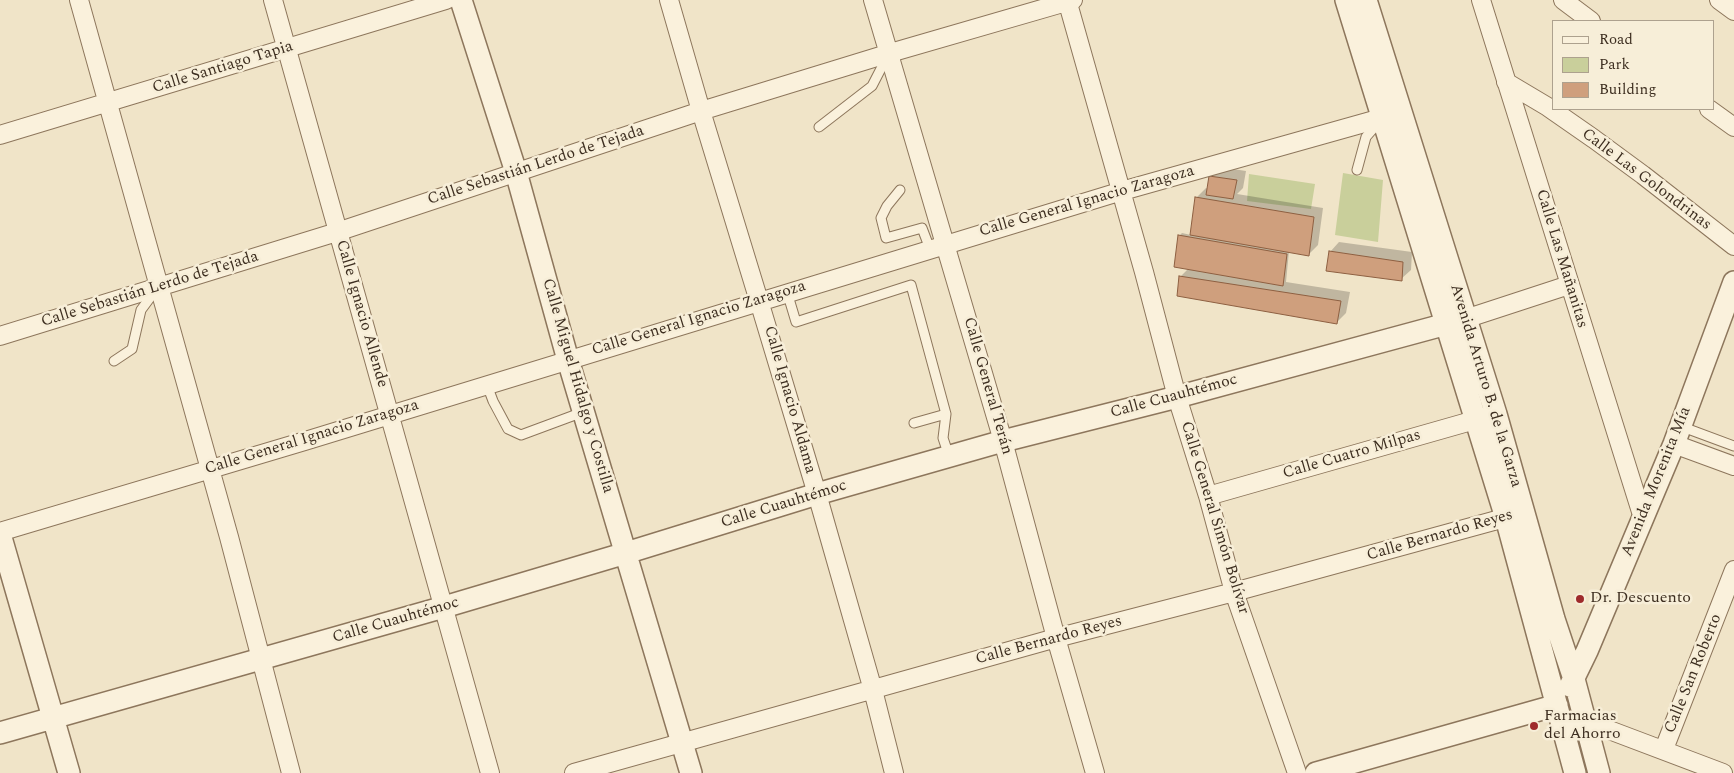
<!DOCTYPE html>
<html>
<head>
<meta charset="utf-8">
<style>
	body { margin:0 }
	#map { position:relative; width:1734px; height:773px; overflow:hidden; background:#f0e4c8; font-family:Spectral,serif }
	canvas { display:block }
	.legend { position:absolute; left:1552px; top:20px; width:162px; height:90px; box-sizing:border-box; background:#f7eed8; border:1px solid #ada18e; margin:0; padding:6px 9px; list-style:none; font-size:15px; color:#3d2e20 }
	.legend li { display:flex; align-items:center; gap:10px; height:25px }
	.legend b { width:25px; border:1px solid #ada18e }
</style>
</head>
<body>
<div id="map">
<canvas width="1734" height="773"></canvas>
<ul class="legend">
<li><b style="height:6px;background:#faf1dc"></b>Road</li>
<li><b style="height:14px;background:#c9cf9b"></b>Park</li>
<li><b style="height:14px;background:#cf9f7d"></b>Building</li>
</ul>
</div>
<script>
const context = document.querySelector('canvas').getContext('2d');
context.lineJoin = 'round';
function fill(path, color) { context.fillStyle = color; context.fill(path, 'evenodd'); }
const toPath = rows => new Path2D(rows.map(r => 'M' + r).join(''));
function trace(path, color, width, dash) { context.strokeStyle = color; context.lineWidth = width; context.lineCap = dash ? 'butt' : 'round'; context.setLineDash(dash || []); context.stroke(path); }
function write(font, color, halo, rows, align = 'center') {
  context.font = font + ' Spectral,serif'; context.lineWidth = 5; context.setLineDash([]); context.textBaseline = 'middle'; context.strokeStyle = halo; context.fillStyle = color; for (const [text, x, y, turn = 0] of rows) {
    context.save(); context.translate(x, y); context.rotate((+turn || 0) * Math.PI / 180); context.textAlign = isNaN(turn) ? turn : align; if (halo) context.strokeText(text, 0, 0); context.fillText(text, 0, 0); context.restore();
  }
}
fill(toPath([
	[1343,173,1383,180,1378,242,1335,235],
	[1249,174,1315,184,1311,209,1247,201]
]), '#c9cf9b');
fill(toPath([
	[1220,167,1246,171,1243,188,1237,194,1323,208,1318,245,1308,255,1289,251,1286,282,1350,292,1346,313,1336,323,1180,277,1189,268,1179,236,1182,233,1191,235,1196,198,1206,188,1208,189,1211,176],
	[1339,242,1412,252,1411,270,1401,279,1330,252]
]), '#0003');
const building = toPath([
	[1209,176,1237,180,1233,199,1206,195,1209,176],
	[1195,197,1314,217,1309,256,1190,235,1195,197],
	[1178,235,1287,254,1283,286,1174,267,1178,235],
	[1329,251,1403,262,1402,281,1326,271,1329,251],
	[1179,276,1341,301,1337,324,1177,296,1179,276]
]);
fill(building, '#cf9f7d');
trace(building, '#8d5f41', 1);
const service = toPath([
	[819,127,872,86,888,55],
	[1357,170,1366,137,1379,122],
	[900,190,887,206,881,218,886,238,922,228,930,249],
	[787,292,796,322,911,285,946,414,914,423],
	[114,361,132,349,141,310,155,291],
	[487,385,493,401,508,429,521,435,583,412],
	[946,414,943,438,949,456],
	[1680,426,1734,446]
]);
const minor = toPath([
	[79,0,229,537,291,773],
	[273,0,490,773],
	[669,0,701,111,759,301,817,494,873,690,894,773],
	[873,0,1003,441,1056,638,1095,773],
	[1067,0,1144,272,1177,397,1208,496,1234,592,1297,773],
	[1481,0,1643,518],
	[1563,0,1591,21],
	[1719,0,1734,11],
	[1506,82,1548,107,1594,139,1643,175,1734,246],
	[1709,109,1734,127],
	[0,135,446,0],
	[1465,319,1569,285],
	[0,336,337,232,701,111,890,53,1073,0],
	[1674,444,1734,466],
	[1208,496,1489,416],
	[0,532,305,441,1122,191,1396,114],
	[1563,729,1585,724,1596,725,1723,773],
	[1664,749,1734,570],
	[574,773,1056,638,1234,592,1519,514]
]);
const tertiary = toPath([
	[461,0,516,172,568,360,691,773],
	[1346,0,1506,518,1575,773],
	[1366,0,1496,414,1554,619,1574,679,1599,773],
	[0,534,69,773],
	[1570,686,1587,651,1674,444,1734,282],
	[0,733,444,607,626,553,817,494,1003,441,1177,397,1465,319],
	[1316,773,1557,705]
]);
trace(service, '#8d765c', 11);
trace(minor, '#8d765c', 20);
trace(tertiary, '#8d765c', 24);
trace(service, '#faf1dc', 9);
trace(minor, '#faf1dc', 18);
trace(tertiary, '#faf1dc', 21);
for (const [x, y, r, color] of [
	[1580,599,5,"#9e2a2b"],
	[1534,726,5,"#9e2a2b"]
]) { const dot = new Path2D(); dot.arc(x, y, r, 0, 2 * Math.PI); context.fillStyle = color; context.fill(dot); trace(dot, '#f7eed8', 2); }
write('16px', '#3d2e20', '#f7eed8', [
	["Calle Santiago Tapia",223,68,-17],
	["Calle Sebastián Lerdo de Tejada",536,166,-18],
	["Calle Las Golondrinas",1646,180,37],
	["Calle General Ignacio Zaragoza",1087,202,-16],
	["Calle Las Mañanitas",1561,259,73],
	["Calle Sebastián Lerdo de Tejada",150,290,-17],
	["Calle Ignacio Allende",361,314,74],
	["Calle General Ignacio Zaragoza",699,319,-17],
	["Calle Miguel Hidalgo y Costilla",577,386,74],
	["Calle General Terán",987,386,74],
	["Avenida Arturo B. de la Garza",1485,386,73],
	["Calle Cuauhtémoc",1174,397,-15],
	["Calle Ignacio Aldama",789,400,74],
	["Calle General Ignacio Zaragoza",312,438,-17],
	["Calle Cuatro Milpas",1352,455,-16],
	["Avenida Morenita Mía",1657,482,-68],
	["Calle Cuauhtémoc",784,505,-17],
	["Calle General Simón Bolívar",1214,518,73],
	["Calle Bernardo Reyes",1440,536,-16],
	["Calle Cuauhtémoc",396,621,-16],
	["Calle Bernardo Reyes",1049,641,-15],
	["Calle San Roberto",1694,674,-68]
]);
write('16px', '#3d2e20', '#f7eed8', [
	["Dr. Descuento",1590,599],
	["Farmacias",1544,717],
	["del Ahorro",1544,735]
], 'left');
</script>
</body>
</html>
